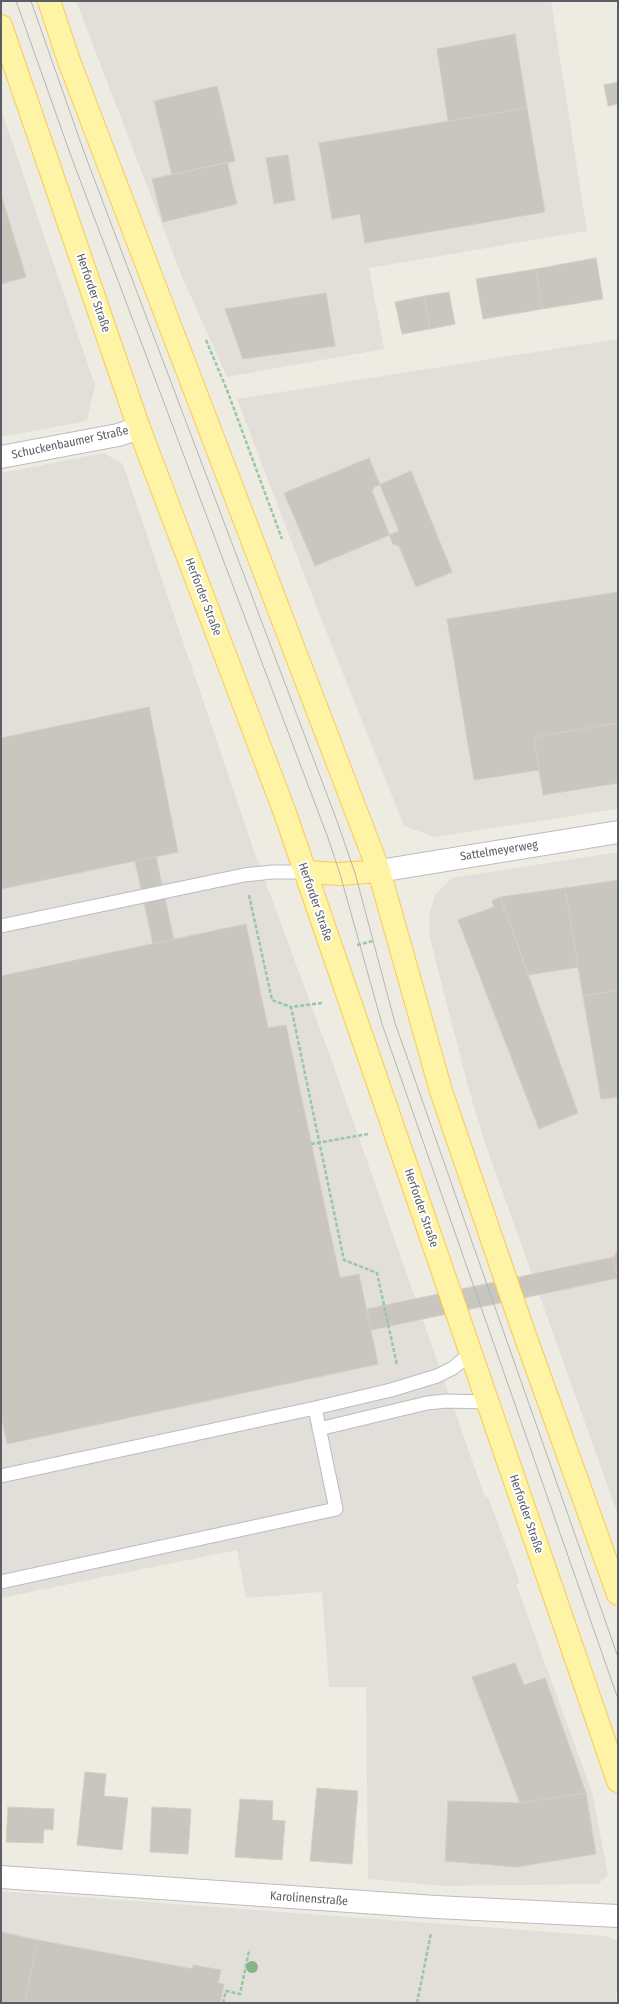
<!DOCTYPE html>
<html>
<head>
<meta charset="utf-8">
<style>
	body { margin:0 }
	#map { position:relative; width:619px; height:2004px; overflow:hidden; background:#eeece2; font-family:"Fira Sans Condensed",sans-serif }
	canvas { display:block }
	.frame { position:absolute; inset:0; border:2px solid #5b5e64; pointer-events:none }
</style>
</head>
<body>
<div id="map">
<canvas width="619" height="2004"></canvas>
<div class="frame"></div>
</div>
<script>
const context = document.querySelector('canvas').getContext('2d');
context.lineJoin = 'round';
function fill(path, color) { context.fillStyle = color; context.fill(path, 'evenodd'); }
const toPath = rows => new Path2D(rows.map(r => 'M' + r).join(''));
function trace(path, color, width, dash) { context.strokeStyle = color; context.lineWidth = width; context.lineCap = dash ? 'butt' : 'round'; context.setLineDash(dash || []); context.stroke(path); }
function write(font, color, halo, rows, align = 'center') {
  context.font = font + ' "Fira Sans Condensed",sans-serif'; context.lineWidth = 4; context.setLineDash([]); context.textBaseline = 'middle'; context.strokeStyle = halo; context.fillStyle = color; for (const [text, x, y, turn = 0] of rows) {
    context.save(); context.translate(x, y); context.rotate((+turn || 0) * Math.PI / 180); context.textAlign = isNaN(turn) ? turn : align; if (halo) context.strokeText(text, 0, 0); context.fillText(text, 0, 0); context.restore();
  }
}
fill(toPath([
	[76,1,551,1,587,231,369,268,384,349,227,377,182,277],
	[1,109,95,385,87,421,1,437],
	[618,339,618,809,434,837,404,826,320,616,237,399],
	[104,453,123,464,254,851,332,1061,452,1403,485,1497,488,1497,520,1583,516,1584,592,1792,608,1875,598,1884,444,1886,368,1879,366,1687,329,1687,322,1592,246,1598,237,1550,1,1598,1,473],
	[618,852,618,1515,486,1146,468,1087,430,938,429,916,435,895,452,878],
	[1,1891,604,1936,618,1940,618,1984,615,2003,1,2003]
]), '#e2dfda');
const building = toPath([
	[515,34,527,108,448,121,437,49,515,34],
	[618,82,618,104,608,106,604,85,618,82],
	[217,86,235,161,172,175,154,101,217,86],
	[527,108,545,212,365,243,360,214,332,219,319,143,527,108],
	[288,155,295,200,274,204,266,158,288,155],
	[227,162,237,204,163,222,152,179,227,162],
	[1,194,26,277,1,284,1,194],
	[596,258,603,299,542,309,536,269,596,258],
	[536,269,542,309,483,319,476,279,536,269],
	[449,292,455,324,430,329,424,296,449,292],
	[326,293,335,346,243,359,225,309,326,293],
	[424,296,430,329,402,334,395,302,424,296],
	[369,458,399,531,315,566,284,493,369,458],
	[411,471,452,572,416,587,399,546,393,544,372,491,374,487,411,471],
	[618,592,618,723,534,737,539,770,474,780,447,619,618,592],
	[149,707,178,852,1,889,1,738,149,707],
	[618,723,618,783,543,795,534,737,618,723],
	[156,857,174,940,153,944,135,861,156,857],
	[618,880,618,990,583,996,565,888,618,880],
	[565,888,578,967,529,975,500,897,565,888],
	[500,897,578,1113,539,1129,458,920,494,907,492,901,500,897],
	[246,924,268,1028,286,1025,340,1278,359,1274,378,1364,7,1444,1,1415,1,976,246,924],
	[618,990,618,1097,601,1099,583,996,618,990],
	[618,1249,618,1277,614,1264,614,1257,618,1249],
	[614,1257,614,1264,618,1278,371,1330,367,1309,614,1257],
	[515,1663,524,1685,545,1678,586,1793,520,1803,472,1677,515,1663],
	[85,1772,106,1774,104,1796,128,1798,122,1850,77,1845,85,1772],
	[317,1788,358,1791,352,1864,310,1861,317,1788],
	[586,1793,596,1854,516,1867,445,1861,448,1801,520,1803,586,1793],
	[240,1799,273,1801,272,1820,285,1821,282,1860,235,1857,240,1799],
	[8,1807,54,1809,53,1830,44,1829,43,1843,6,1842,8,1807],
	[152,1807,191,1809,188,1854,150,1852,152,1807],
	[1,1932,37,1940,25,2003,1,2003,1,1932],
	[37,1940,193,1969,193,1965,221,1970,218,1983,224,1984,220,2003,25,2003,37,1940]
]);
fill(building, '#c9c6bf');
trace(building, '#d3cec0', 1);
const service = toPath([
	[1,926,244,875,272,872,305,872],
	[319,1429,427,1403,446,1401,487,1402],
	[1,1476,315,1408,391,1390,437,1376,453,1368,471,1353],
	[1,1582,336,1509,315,1408]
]);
const minor = toPath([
	[1,457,118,435,139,428],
	[379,871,618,832],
	[1,1877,436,1907,618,1916]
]);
const primary = toPath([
	[49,1,69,61,151,276,379,871,441,1091,523,1330,618,1594],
	[1,26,139,428,285,813,618,1781],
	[305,872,340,874,379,871]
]);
trace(service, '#babcc2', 15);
trace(minor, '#babcc2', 24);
trace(primary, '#f7cc52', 24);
trace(toPath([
	[206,340,227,390,282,539],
	[249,895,272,1000,291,1007],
	[357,945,373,941],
	[322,1003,291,1007,344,1260,377,1273,397,1365],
	[311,1144,368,1134],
	[223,2003,226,1991,240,1994,249,1951],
	[417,2003,431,1933]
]), '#96c8a5', 2.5, [4, 2]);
trace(service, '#fff', 13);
trace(minor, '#fff', 22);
trace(primary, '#fff3a6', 22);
trace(toPath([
	[16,1,71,156,328,838,340,874,382,1024,618,1699],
	[31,1,84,152,337,821,355,873,395,1023,618,1657]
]), '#b4b5b5', 1);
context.fillStyle = '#86b384';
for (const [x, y] of [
	[252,1967]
]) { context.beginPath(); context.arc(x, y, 6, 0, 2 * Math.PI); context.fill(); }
write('12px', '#5b5e64', '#fff', [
	["Herforder Straße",93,293,71],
	["Schuckenbaumer Straße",70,443,-12],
	["Herforder Straße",203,597,69],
	["Sattelmeyerweg",499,851,-9],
	["Herforder Straße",315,902,71],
	["Herforder Straße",421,1208,71],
	["Herforder Straße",526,1514,71],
	["Karolinenstraße",309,1899,4]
]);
</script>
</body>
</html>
